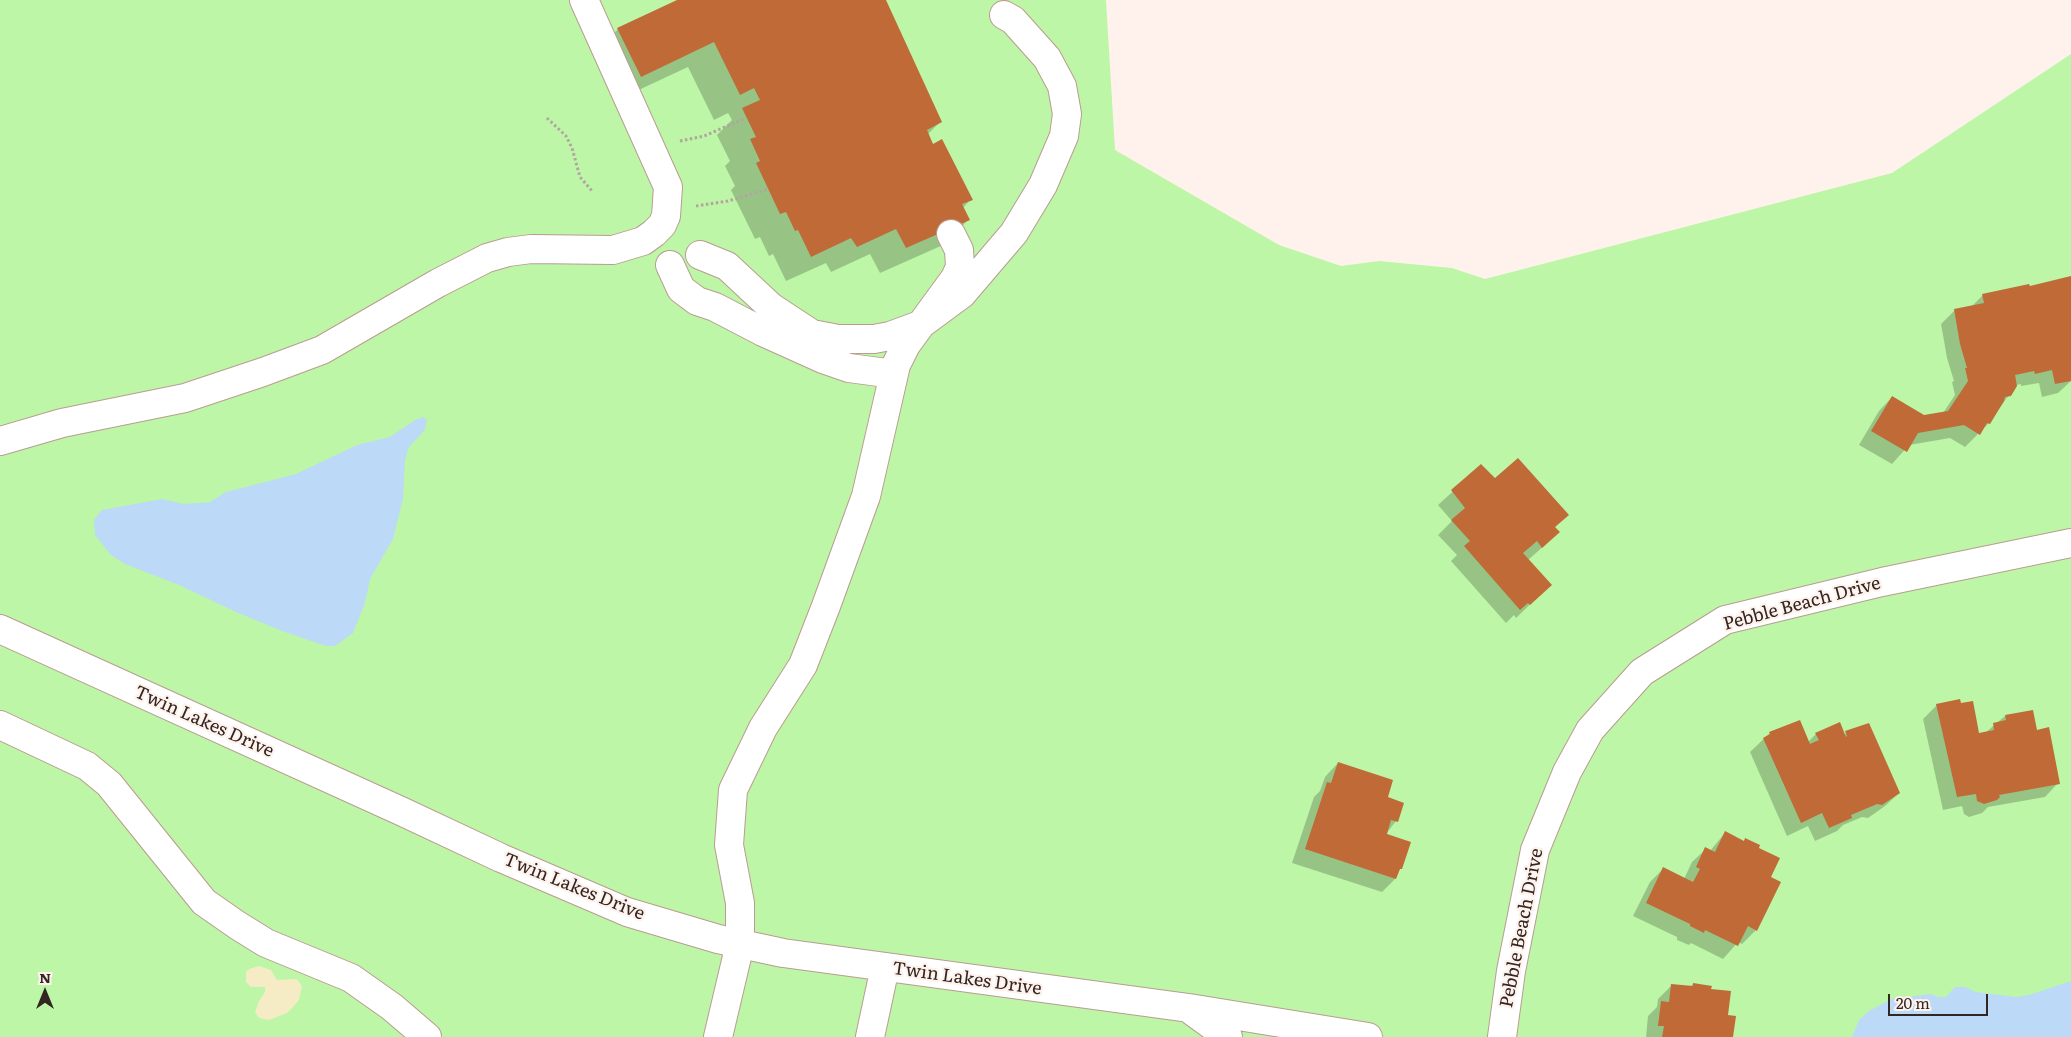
<!DOCTYPE html>
<html>
<head>
<meta charset="utf-8">
<style>
	body { margin:0 }
	#map { position:relative; width:2071px; height:1037px; overflow:hidden; background:#fff2ed; font-family:Literata,serif }
	canvas { display:block }
	.north { position:absolute; left:20px; top:967px; width:50px; height:50px; -webkit-text-stroke:4px #fff2ed; paint-order:stroke; rotate:0deg; font-size:14px; font-weight:700; line-height:20px; text-align:center; color:#322622 }
	.north::after { content:''; display:block; margin:auto; width:18px; height:22px; background:#322622; clip-path:polygon(50% 0,100% 100%,50% 72%,0 100%) }
	.scale { position:absolute; left:1888px; top:994px; width:100px; height:22px; box-sizing:border-box; border:2px solid #322622; border-top:0; padding-left:6px; font-size:15px; line-height:18px; white-space:nowrap; color:#322622; -webkit-text-stroke:4px #fff2ed; paint-order:stroke }
</style>
</head>
<body>
<div id="map">
<canvas width="2071" height="1037"></canvas>
<div class="north">N</div>
<div class="scale">20 m</div>
</div>
<script>
const context = document.querySelector('canvas').getContext('2d');
context.lineJoin = 'round';
function fill(path, color) { context.fillStyle = color; context.fill(path, 'evenodd'); }
const toPath = rows => new Path2D(rows.map(r => 'M' + r).join(''));
function trace(path, color, width, dash) { context.strokeStyle = color; context.lineWidth = width; context.lineCap = dash ? 'butt' : 'round'; context.setLineDash(dash || []); context.stroke(path); }
function write(font, color, halo, rows, align = 'center') {
  context.font = font + ' Literata,serif'; context.lineWidth = 4.5; context.setLineDash([]); context.textBaseline = 'middle'; context.strokeStyle = halo; context.fillStyle = color; for (const [text, x, y, turn = 0] of rows) {
    context.save(); context.translate(x, y); context.rotate((+turn || 0) * Math.PI / 180); context.textAlign = isNaN(turn) ? turn : align; if (halo) context.strokeText(text, 0, 0); context.fillText(text, 0, 0); context.restore();
  }
}
fill(toPath([
	[0,0,1106,0,1115,150,1279,245,1341,266,1379,261,1452,268,1485,279,1892,173,2071,54,2071,1037,0,1037]
]), '#bdf6a7');
fill(toPath([
	[259,966,271,970,277,980,297,979,302,986,299,1000,292,1008,287,1013,269,1020,259,1018,255,1012,259,1001,265,992,265,987,251,987,246,982,246,972,249,969]
]), '#f5ecc6');
fill(toPath([
	[424,417,427,421,424,431,409,447,405,460,403,499,393,539,370,579,365,603,353,633,335,646,326,646,282,631,236,612,179,585,125,564,111,555,95,535,94,520,102,510,162,499,184,504,210,502,226,492,296,474,357,445,390,437,415,420],
	[2071,981,2071,1037,1852,1037,1859,1020,1869,1011,1891,999,1931,994,1938,997,1946,997,1955,987,1965,987,1976,992,2016,997,2029,995]
]), '#bcdaf7');
fill(toPath([
	[680,0,884,0,940,122,928,134,933,145,971,199,963,208,969,219,943,245,880,273,870,254,831,272,826,263,786,281,773,254,769,256,760,237,755,239,731,190,735,186,725,166,730,161,717,135,732,120,728,113,714,120,688,67,615,101,593,55,618,29],
	[2071,278,2071,381,2058,393,2042,397,2039,383,2021,386,2021,384,2016,385,1989,423,1965,447,1950,438,1909,445,1892,464,1859,445,1879,411,1892,397,1923,416,1943,413,1955,395,1952,382,1954,381,1947,358,1941,324,1955,310,1971,307,1983,295,2029,288],
	[1481,466,1495,480,1554,528,1545,545,1528,560,1550,585,1516,618,1514,615,1506,623,1451,561,1457,555,1438,535,1452,521,1438,505],
	[1937,705,1978,734,1985,733,2005,716,2058,783,2045,797,1988,807,1982,813,1969,817,1964,814,1962,806,1943,810,1923,719],
	[1770,733,1808,742,1816,734,1844,735,1846,733,1899,793,1885,806,1868,818,1862,817,1843,825,1837,831,1815,841,1808,826,1787,836,1750,752],
	[1338,763,1386,798,1396,821,1385,835,1401,868,1397,872,1395,879,1382,892,1292,863,1314,797,1320,791,1325,777],
	[1725,833,1743,842,1746,839,1757,848,1770,878,1756,930,1742,944,1738,942,1723,959,1691,943,1689,945,1677,940,1677,937,1633,916,1650,882,1663,869,1684,879,1692,862,1706,849,1710,851],
	[1693,984,1710,990,1726,1016,1732,1037,1646,1037,1648,1016,1657,1007,1658,999,1672,985,1690,987]
]), '#0003');
fill(toPath([
	[677,0,886,0,942,122,927,130,933,144,942,139,973,200,962,204,970,220,906,248,896,229,857,247,851,238,811,257,798,230,795,231,786,212,780,214,756,163,760,161,750,139,756,137,742,108,760,100,754,88,740,95,714,42,641,77,617,28],
	[2071,276,2071,381,2055,384,2052,370,2035,374,2034,371,2015,375,2017,386,2011,396,2005,397,2004,401,1990,424,1987,423,1980,435,1964,425,1918,433,1907,452,1871,431,1892,396,1924,415,1948,411,1968,381,1965,368,1967,368,1960,344,1954,309,1984,303,1982,294,2029,284,2030,286],
	[1518,458,1569,515,1555,527,1560,532,1542,548,1537,541,1523,553,1552,585,1530,605,1528,603,1520,610,1464,546,1470,541,1451,520,1465,508,1451,490,1481,464,1495,478],
	[1960,699,1961,703,1973,701,1979,733,1994,730,1993,723,2006,720,2005,715,2033,710,2037,730,2049,727,2060,784,1999,795,2000,797,1997,800,1984,804,1977,801,1976,794,1957,797,1936,704],
	[1800,720,1810,744,1819,740,1815,733,1840,722,1846,737,1847,736,1845,731,1869,723,1900,793,1882,805,1877,804,1851,815,1852,818,1829,828,1822,813,1801,823,1763,738,1770,734,1769,732],
	[1338,762,1393,780,1388,797,1404,803,1398,822,1391,820,1387,834,1411,842,1402,869,1400,869,1396,879,1305,849,1327,782,1331,783],
	[1725,831,1744,841,1745,838,1760,845,1759,848,1780,858,1771,877,1781,882,1757,931,1748,926,1738,946,1705,930,1704,933,1690,926,1690,924,1646,903,1663,867,1693,882,1700,869,1696,867,1705,847,1715,852],
	[1693,983,1712,986,1711,989,1731,991,1728,1015,1736,1016,1733,1037,1662,1037,1664,1026,1658,1026,1661,1001,1669,1002,1671,984,1693,986]
]), '#c06a37');
const minor = toPath([
	[700,255,727,266,771,307,812,334,838,339,874,339,890,336,920,325,962,294,1014,233,1043,185,1064,136,1067,114,1062,86,1047,58,1013,20,1004,15],
	[670,265,681,289,697,301,715,307,763,332,823,359,849,368,894,374],
	[0,441,62,423,185,398,263,372,322,350,438,283,487,258,508,252,531,249,613,250,643,241,654,233,662,225,666,216,668,187,584,0],
	[0,629,403,812,501,858,627,912,718,939,783,953,1189,1008,1368,1037],
	[0,725,87,766,109,784,204,902,237,925,266,943,351,978,392,1007,427,1037],
	[1192,1011,1228,1037],
	[718,1037,740,944,740,903,729,845,733,790,763,728,803,665,826,606,866,496,896,365,906,345,955,278,960,267,959,250,951,234],
	[870,1037,885,967],
	[1502,1037,1511,971,1535,850,1567,772,1590,730,1642,672,1725,620,1882,582,2071,543]
]);
trace(minor, '#ba9c91', 30);
trace(toPath([
	[547,118,566,136,572,148,580,177,592,191],
	[680,141,704,136,746,118],
	[696,206,728,201,769,189]
]), '#b2a5a1', 3, [2.5, 2.5]);
trace(minor, '#fff', 28);
write('18px', '#322622', '#fff2ed', [
	["Pebble Beach Drive",1802,604,-15],
	["Twin Lakes Drive",204,722,24],
	["Twin Lakes Drive",574,887,22],
	["Pebble Beach Drive",1522,928,-79],
	["Twin Lakes Drive",967,979,8]
]);
</script>
</body>
</html>
